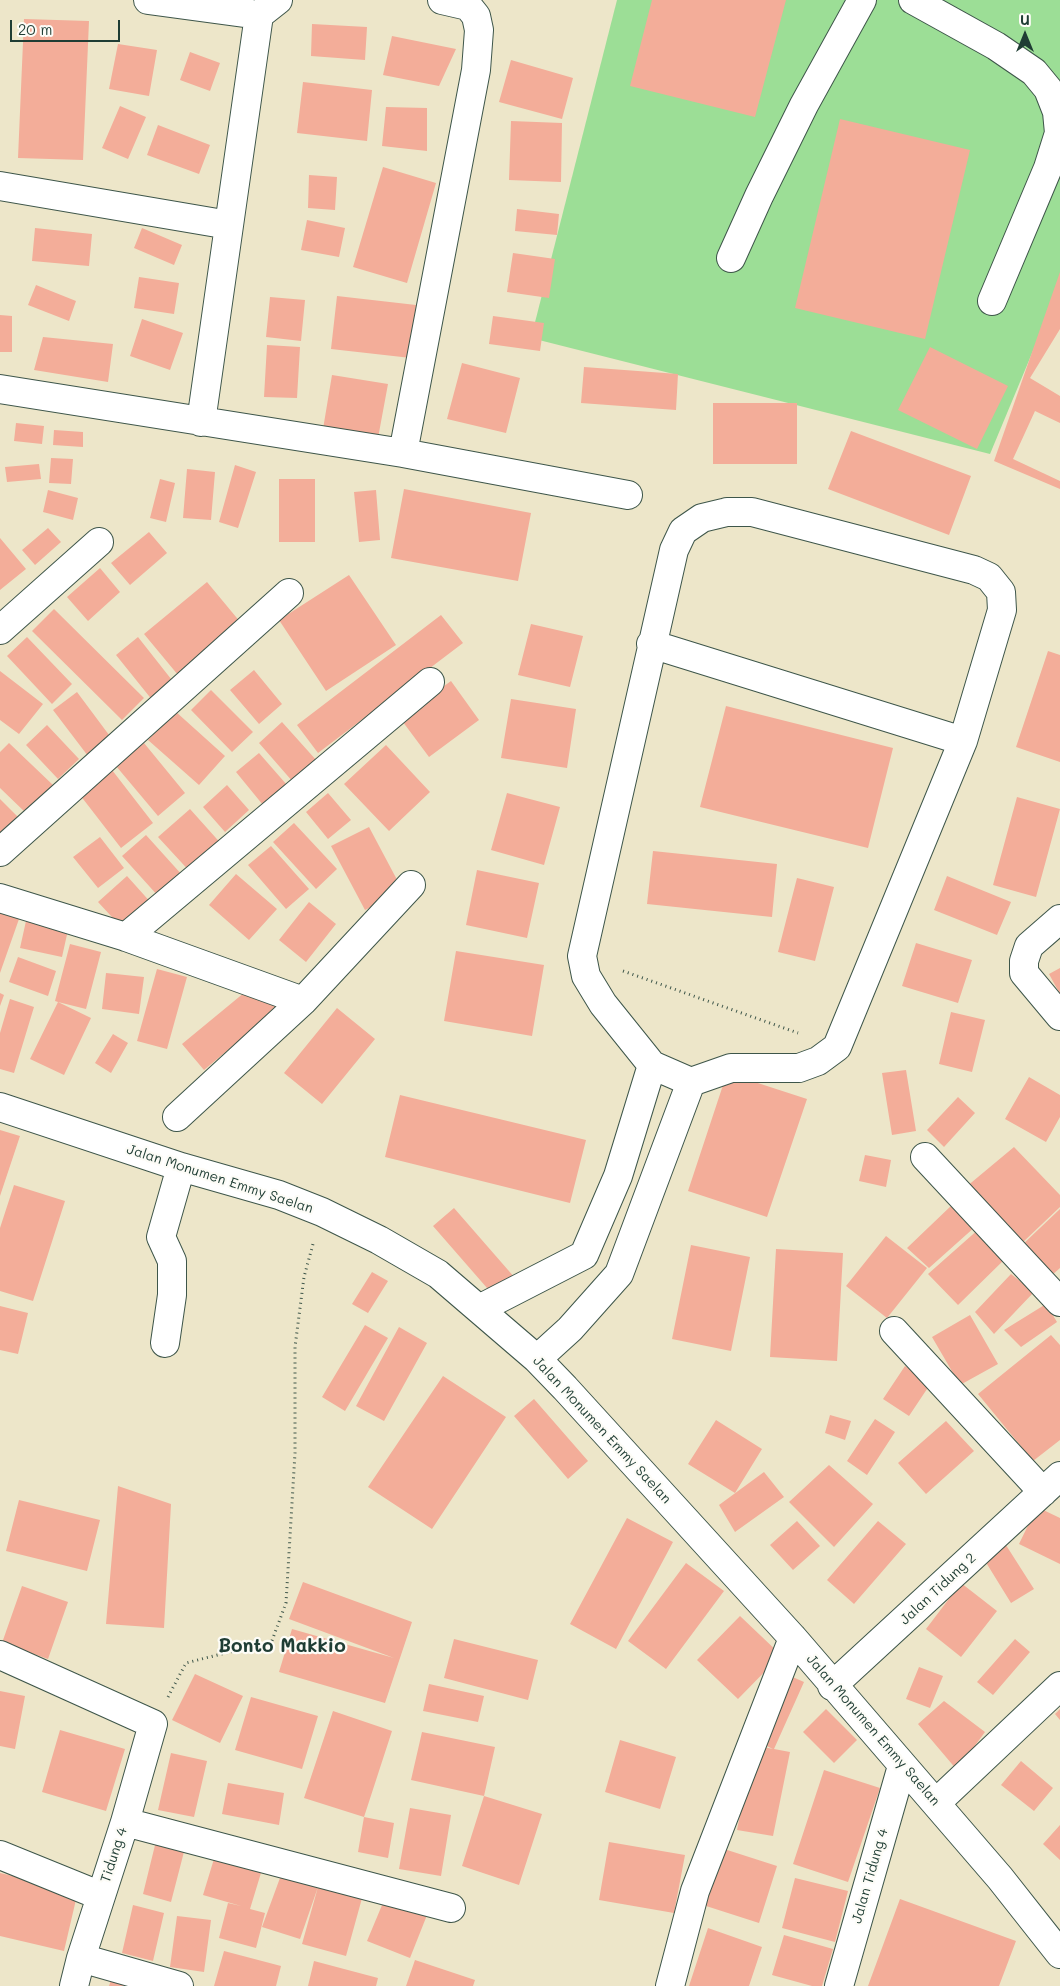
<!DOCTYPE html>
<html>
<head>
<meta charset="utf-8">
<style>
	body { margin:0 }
	#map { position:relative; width:1060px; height:1986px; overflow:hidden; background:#ede6c9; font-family:Mali,sans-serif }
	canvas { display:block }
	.north { position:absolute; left:1000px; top:10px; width:50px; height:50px; -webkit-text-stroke:4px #fdfcf7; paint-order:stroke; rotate:0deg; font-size:14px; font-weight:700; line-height:20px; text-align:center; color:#1f3d34 }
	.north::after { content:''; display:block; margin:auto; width:18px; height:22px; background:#1f3d34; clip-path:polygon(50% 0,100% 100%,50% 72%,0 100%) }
	.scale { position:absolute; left:10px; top:20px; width:110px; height:22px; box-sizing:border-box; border:2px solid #1f3d34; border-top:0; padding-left:6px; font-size:15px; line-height:18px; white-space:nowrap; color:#1f3d34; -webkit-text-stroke:4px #fdfcf7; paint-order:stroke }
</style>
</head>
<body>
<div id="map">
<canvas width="1060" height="1986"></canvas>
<div class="north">U</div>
<div class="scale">20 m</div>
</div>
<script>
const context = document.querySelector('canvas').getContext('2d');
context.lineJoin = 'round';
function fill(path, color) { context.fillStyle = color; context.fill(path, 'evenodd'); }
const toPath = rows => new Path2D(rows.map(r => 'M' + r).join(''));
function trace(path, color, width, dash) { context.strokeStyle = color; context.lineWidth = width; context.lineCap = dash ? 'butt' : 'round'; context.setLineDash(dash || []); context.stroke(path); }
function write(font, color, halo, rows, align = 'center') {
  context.font = font + ' Mali,sans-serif'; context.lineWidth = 4.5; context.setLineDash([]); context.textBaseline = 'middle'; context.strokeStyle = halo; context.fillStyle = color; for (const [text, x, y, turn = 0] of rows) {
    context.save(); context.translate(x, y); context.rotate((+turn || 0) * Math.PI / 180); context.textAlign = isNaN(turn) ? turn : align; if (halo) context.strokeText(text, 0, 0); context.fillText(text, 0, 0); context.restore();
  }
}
fill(toPath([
	[617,0,1060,0,1060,286,990,454,531,338]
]), '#9cde96');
fill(toPath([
	[652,0,786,0,755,117,630,86],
	[24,19,89,21,83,160,18,158],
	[312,24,367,27,365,60,311,56],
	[392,36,456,49,439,86,383,75],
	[118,44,157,50,149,96,109,89],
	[190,52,220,63,210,91,180,80],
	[511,60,573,78,562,119,499,102],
	[303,82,372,90,367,141,297,133],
	[120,106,146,117,128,159,102,148],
	[386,107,427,108,427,151,382,146],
	[840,119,970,150,925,339,795,308],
	[511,121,562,123,561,182,509,180],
	[158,125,210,145,199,174,147,155],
	[383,167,436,183,407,283,353,267],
	[309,175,337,177,335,210,308,208],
	[517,209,559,214,557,235,515,231],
	[307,220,345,228,339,257,301,250],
	[35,228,92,234,89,266,32,261],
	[142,228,182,245,174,265,134,248],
	[513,253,555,259,549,298,507,292],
	[1060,272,1060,329,1030,378,1060,396,1060,423,1035,411,1013,459,1060,481,1060,489,994,461],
	[139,277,179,283,174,314,134,308],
	[36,285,76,301,69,321,28,305],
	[337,296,416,305,411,358,331,349],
	[270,297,305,300,301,341,266,337],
	[0,315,12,316,12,352,0,352],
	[493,316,544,323,540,351,489,344],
	[142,319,183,333,170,370,130,356],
	[43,337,113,344,108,382,34,370],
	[267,345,300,347,297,398,264,397],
	[930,347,1008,386,977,449,898,410],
	[462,363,520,378,506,433,447,419],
	[584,367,678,374,676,410,581,403],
	[332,375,388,384,378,438,323,429],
	[713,403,797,403,797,464,713,464],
	[16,423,44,426,42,444,14,441],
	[54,430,83,432,83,447,53,445],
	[851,431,971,476,949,535,828,489],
	[51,458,73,459,71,484,49,483],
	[39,464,41,479,7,482,5,467],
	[235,465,256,472,238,528,219,522],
	[187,469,215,472,211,520,183,518],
	[160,479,175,483,166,522,150,518],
	[279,479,315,479,315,542,279,542],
	[404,489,531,513,518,581,391,558],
	[48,490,78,498,73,520,43,512],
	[376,490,380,540,359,542,354,492],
	[48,528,61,542,35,565,22,550],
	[149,532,167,553,130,585,111,563],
	[0,538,26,569,0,590],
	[100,568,120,592,88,621,67,597],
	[349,575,396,645,326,691,279,620],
	[207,582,246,629,183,681,144,634],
	[54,609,144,698,122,720,32,631],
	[441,615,463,643,318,753,297,725],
	[531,624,583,636,570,687,518,675],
	[27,637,72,684,52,704,7,656],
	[138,637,175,684,153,701,116,655],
	[1048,651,1060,655,1060,762,1016,747],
	[254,670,282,704,259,724,230,690],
	[0,671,43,704,19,734,0,720],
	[451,681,479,720,429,757,400,718],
	[211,690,253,732,232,752,191,710],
	[77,692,112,739,88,756,53,710],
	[511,699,576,709,567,768,501,758],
	[726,706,893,748,868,848,700,807],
	[175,711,225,756,199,785,148,740],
	[282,722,317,761,293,782,259,743],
	[47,725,79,759,58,779,26,745],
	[9,743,54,786,27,814,0,788,0,752],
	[144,743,185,793,158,816,116,766],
	[386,745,430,792,389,831,344,784],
	[259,753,287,785,263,805,236,772],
	[112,770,153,823,121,848,80,795],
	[227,785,249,810,225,832,203,807],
	[328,793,351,820,328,839,306,812],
	[507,793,560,807,544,865,491,850],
	[1017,797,1060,809,1036,897,993,885],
	[0,799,19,818,0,837],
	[190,809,224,847,193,875,158,837],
	[294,823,337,869,316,889,273,842],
	[369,827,403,891,365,910,331,846],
	[146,835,183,876,159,897,122,856],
	[100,837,124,868,98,888,73,857],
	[271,846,309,889,286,909,248,865],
	[653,851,777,864,772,917,647,904],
	[477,870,539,883,527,938,466,925],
	[236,874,277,909,249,940,209,905],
	[127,876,153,905,125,931,98,902],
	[947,876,1011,902,997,935,934,910],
	[797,878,834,887,815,961,778,952],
	[309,902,336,924,306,962,279,940],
	[0,913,19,919,0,973],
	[26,921,68,930,62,957,20,948],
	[916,943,972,960,958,1003,902,986],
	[70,944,101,952,86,1009,58,1002,91,1018,64,1075,30,1059,58,1002,55,1001],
	[456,951,544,965,532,1036,444,1021],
	[18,957,56,971,48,996,9,982],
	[1060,968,1060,994,1049,974],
	[157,969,187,977,167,1049,137,1041],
	[106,973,144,977,139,1014,102,1009],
	[256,983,277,1009,204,1070,182,1044],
	[0,993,4,995,0,1006],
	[10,999,34,1007,14,1073,0,1069,0,1033],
	[337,1008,375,1039,322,1104,284,1073],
	[951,1012,985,1020,972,1072,939,1064],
	[113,1034,128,1043,111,1073,95,1063],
	[906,1070,916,1131,892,1135,882,1073],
	[727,1073,807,1099,767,1217,688,1191],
	[1029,1077,1060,1095,1060,1117,1046,1142,1005,1119],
	[400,1095,586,1140,570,1203,385,1157],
	[958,1097,975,1113,944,1147,927,1130],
	[0,1130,20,1136,0,1196],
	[1014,1147,1060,1195,1060,1207,1021,1244,966,1187],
	[865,1155,891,1160,886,1187,859,1181],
	[14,1185,65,1201,33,1301,0,1291,0,1228],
	[953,1204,976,1226,929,1268,907,1248],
	[454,1208,515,1278,494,1296,433,1226],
	[1060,1209,1060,1268,1051,1276,1021,1246],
	[980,1228,1007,1257,958,1305,928,1274],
	[886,1236,927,1268,887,1318,846,1286],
	[691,1245,750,1257,731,1351,672,1339],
	[776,1249,843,1253,837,1361,770,1357],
	[372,1272,388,1281,368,1313,352,1304],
	[1011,1274,1034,1292,994,1334,975,1312],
	[1046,1304,1057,1322,1021,1347,1004,1330],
	[0,1306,28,1313,18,1354,0,1350],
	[970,1315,998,1364,960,1385,932,1337],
	[365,1325,388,1338,345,1411,322,1397],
	[399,1327,427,1343,384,1421,356,1406],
	[1051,1335,1060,1345,1060,1440,1033,1461,978,1394],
	[905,1366,931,1383,909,1416,883,1399],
	[443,1376,506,1417,432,1529,368,1487],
	[534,1399,588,1461,568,1479,514,1416],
	[830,1415,851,1421,845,1440,825,1433],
	[875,1419,895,1432,867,1475,847,1461],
	[716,1420,762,1449,735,1493,688,1464],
	[946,1421,974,1451,926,1494,898,1463],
	[829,1465,873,1504,834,1547,789,1502],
	[764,1472,784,1497,735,1532,719,1505],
	[118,1486,171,1504,164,1628,106,1624],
	[19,1500,100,1520,87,1571,6,1551],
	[1037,1507,1060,1518,1060,1564,1019,1544],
	[627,1518,673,1542,616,1649,570,1624],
	[797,1521,820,1546,793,1570,770,1545],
	[878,1521,906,1544,854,1604,827,1580],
	[1004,1542,1034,1589,1011,1603,982,1556],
	[686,1563,724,1591,666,1669,628,1641],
	[303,1582,412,1622,385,1703,279,1672,292,1629,394,1658,289,1619],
	[961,1583,997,1611,961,1657,926,1629],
	[22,1586,68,1602,48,1659,2,1643],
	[740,1616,781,1655,738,1699,697,1660],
	[454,1639,538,1660,528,1700,444,1678],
	[1015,1639,1030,1652,993,1695,977,1682],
	[919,1667,943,1676,930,1708,906,1699],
	[195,1674,243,1696,220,1743,172,1720],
	[788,1675,804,1682,774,1749,790,1752,773,1836,737,1830,754,1745,773,1749,758,1742],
	[429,1684,484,1696,478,1722,423,1711],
	[0,1691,25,1696,15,1749,0,1746],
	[251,1697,318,1716,302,1769,235,1750],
	[944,1701,985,1732,957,1770,918,1724],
	[826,1709,857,1740,834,1763,803,1732],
	[1060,1709,1060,1720,1055,1714],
	[333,1711,392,1731,364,1817,304,1798],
	[60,1730,125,1749,106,1811,42,1792],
	[422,1732,495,1747,484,1796,411,1780],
	[620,1740,676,1757,660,1809,605,1792],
	[171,1753,207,1761,194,1817,158,1810],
	[1021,1761,1053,1788,1034,1811,1001,1785],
	[824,1770,880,1788,848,1882,793,1864],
	[228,1783,284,1793,279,1825,222,1814],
	[484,1796,542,1814,519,1885,462,1866],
	[410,1808,451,1815,441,1876,399,1869],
	[364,1817,394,1823,388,1858,358,1852],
	[1060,1825,1060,1860,1043,1844],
	[157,1837,186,1844,171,1902,143,1894],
	[609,1842,685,1855,674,1913,599,1900],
	[721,1848,777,1866,759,1923,703,1905],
	[217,1849,264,1863,250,1909,265,1913,256,1948,219,1938,228,1903,241,1906,203,1895],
	[284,1867,364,1891,346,1956,302,1944,318,1887,300,1939,262,1927],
	[0,1873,78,1891,64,1951,0,1936],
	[795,1878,848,1891,835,1942,782,1928],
	[385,1898,429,1910,410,1958,367,1941],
	[900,1899,1016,1941,999,1986,868,1986],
	[133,1905,164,1913,153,1961,122,1953],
	[177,1916,211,1920,204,1972,170,1967],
	[708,1928,762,1947,749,1986,689,1986],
	[784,1935,833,1949,822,1986,812,1986,772,1975],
	[224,1951,281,1966,276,1986,214,1986],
	[415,1960,475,1980,473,1986,406,1986],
	[314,1961,378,1978,376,1986,308,1986],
	[111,1980,133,1986,109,1986]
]), '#f3ad99');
const minor = toPath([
	[148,0,259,15],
	[913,0,996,46,1034,72,1048,89,1057,112,1059,133,1048,168,992,301],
	[0,186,229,225],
	[731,258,759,196,804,105,862,0],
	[0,389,403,453,628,495],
	[201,422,259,15,278,0],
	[403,453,476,70,479,30,476,16,468,6,442,0],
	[727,512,752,512,974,570,989,577,1001,592,1002,610,963,741,837,1047,818,1061,799,1068,731,1068,691,1082,652,1065,603,1004,586,976,582,956,674,550,683,531,702,518,727,512],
	[0,630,99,542],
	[651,644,963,741],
	[0,852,289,593],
	[0,898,126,937,303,1001],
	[1060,919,1029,946,1024,961,1024,973,1060,1016],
	[126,937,430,682],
	[0,1107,181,1167,279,1195,322,1212,379,1240,438,1274,537,1359,565,1388,793,1638,1000,1878,1060,1954],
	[177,1117,303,1001,411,885],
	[925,1157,1060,1302],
	[479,1309,584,1255,618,1176,652,1065],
	[894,1331,1043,1492],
	[165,1343,172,1295,172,1261,161,1237,181,1167],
	[537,1359,570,1329,619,1274,691,1082],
	[0,1655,153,1724,125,1822,81,1958,74,1986],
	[832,1686,1060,1476],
	[936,1803,1060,1686],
	[125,1822,451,1908],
	[0,1855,101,1896],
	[81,1958,179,1986],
	[670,1986,695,1891,793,1638],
	[839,1986,902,1766]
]);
trace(minor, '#3e564a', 30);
trace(toPath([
	[623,971,798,1033],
	[168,1697,186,1663,229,1652,270,1646,286,1603,295,1453,295,1347,304,1277,313,1244]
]), '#3e564a', 3, [1, 4]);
trace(minor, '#fff', 28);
write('14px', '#1f3d34', '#fdfcf7', [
	["Jalan Monumen Emmy Saelan",220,1179,18],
	["Jalan Monumen Emmy Saelan",602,1430,47],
	["Jalan Tidung 2",938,1589,-43],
	["Jalan Monumen Emmy Saelan",873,1730,49],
	["Tidung 4",114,1855,-72],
	["Jalan Tidung 4",870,1876,-74]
]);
write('bold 19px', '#1f3d34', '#fdfcf7', [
	["Bonto Makkio",282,1646]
]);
</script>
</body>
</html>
